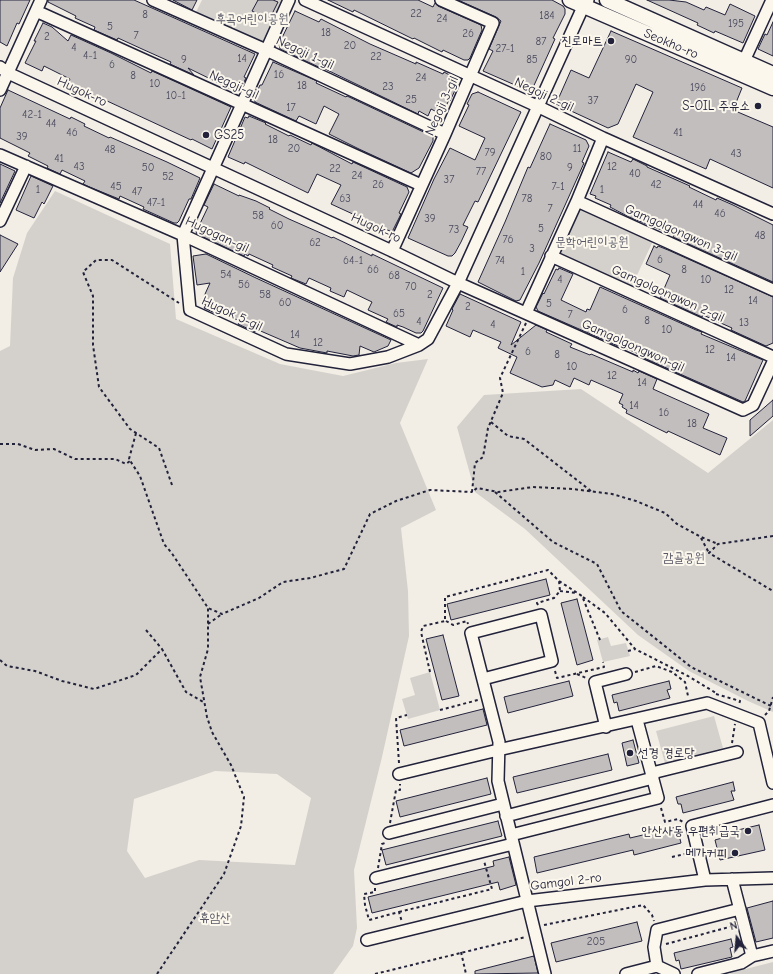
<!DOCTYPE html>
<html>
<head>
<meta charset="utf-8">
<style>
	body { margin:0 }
	#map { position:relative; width:773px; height:974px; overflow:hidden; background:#f2eee5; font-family:"Comic Neue",sans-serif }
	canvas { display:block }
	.north { position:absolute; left:717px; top:918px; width:40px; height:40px; -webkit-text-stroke:3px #fbf7ec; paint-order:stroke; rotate:344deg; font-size:11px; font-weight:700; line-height:16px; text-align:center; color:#22223b }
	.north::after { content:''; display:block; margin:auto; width:14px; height:18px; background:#22223b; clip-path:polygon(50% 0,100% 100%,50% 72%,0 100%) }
</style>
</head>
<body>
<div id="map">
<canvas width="773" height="974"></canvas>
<div class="north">N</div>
</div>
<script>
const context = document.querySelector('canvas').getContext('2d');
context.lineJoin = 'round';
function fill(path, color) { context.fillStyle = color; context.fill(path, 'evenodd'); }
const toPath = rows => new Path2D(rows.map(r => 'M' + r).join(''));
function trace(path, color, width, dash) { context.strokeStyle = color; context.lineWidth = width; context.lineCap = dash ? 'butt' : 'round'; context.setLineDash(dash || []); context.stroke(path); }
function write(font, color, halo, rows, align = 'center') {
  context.font = font + ' "Comic Neue","Poor Story",sans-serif'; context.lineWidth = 4; context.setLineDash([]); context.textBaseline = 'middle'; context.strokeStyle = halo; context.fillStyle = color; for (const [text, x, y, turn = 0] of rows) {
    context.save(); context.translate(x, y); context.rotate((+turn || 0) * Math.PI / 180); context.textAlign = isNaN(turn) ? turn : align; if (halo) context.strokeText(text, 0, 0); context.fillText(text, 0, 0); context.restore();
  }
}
fill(toPath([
	[202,0,281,0,282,4,263,42,258,44,195,14],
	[55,191,170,244,176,319,280,364,343,376,396,363,428,359,400,423,436,510,401,528,408,591,409,636,382,757,354,870,357,928,353,946,333,974,0,974,0,351,10,346,13,278,27,233],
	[215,771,277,774,311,798,295,865,199,860,145,878,127,851,134,799],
	[582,209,653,241,631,288,561,257,559,252,577,211],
	[581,389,708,473,773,420,773,712,748,701,689,671,638,635,525,529,475,492,457,427,484,395],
	[608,637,611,646,626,643,630,656,603,662,597,640],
	[430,672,440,710,408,719,402,699,415,695,410,678],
	[714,716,723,748,665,763,656,731],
	[773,962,773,974,730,974,730,973]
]), '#d4d1cc');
const building = toPath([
	[0,0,30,0,19,24,17,23,7,46,0,42,0,0],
	[48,0,134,0,255,54,244,77,246,78,241,88,235,91,188,68,194,75,170,64,171,62,142,49,118,38,117,40,94,30,95,27,75,18,76,16,48,2,48,0],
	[173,0,197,0,192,10,173,0],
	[258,0,273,0,278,2,269,20,252,11,258,0],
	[328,0,418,0,433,7,435,3,438,6,481,25,482,30,470,58,468,60,464,60,443,50,442,52,414,38,413,39,354,10,353,12,328,0],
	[458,0,552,0,563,6,565,9,565,14,553,38,555,39,531,92,483,71,493,51,489,49,501,21,496,17,458,0],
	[647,0,669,0,686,2,704,10,706,7,725,15,730,4,755,16,743,43,715,31,714,33,697,25,698,23,647,0],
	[295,11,319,22,321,19,370,44,416,64,416,62,443,74,444,72,455,78,454,80,457,81,456,83,458,84,450,101,449,100,443,112,436,109,435,111,431,109,428,116,419,111,418,114,323,68,323,69,280,49,279,44,295,11],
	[773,22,773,56,758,49,765,34,767,35,773,22],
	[43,23,52,27,68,41,71,35,111,53,151,73,152,71,231,107,212,149,192,139,191,140,105,100,104,102,88,95,89,93,68,83,70,79,44,66,42,71,25,63,36,41,34,41,43,23],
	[611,31,742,88,733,110,773,127,773,188,710,159,706,169,633,137,653,92,636,84,618,124,608,128,556,104,571,70,589,78,611,31],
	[273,62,317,81,316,83,346,97,347,96,432,136,433,137,433,141,419,168,411,173,359,149,329,134,339,114,324,106,316,124,299,116,296,121,255,102,254,98,260,85,262,85,273,62],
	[8,90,70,119,71,117,85,124,84,126,109,138,110,137,167,162,200,178,191,199,189,199,179,221,177,223,174,223,143,209,144,207,120,196,119,199,87,186,83,184,85,181,62,170,60,174,47,168,48,166,28,156,30,153,0,138,0,108,8,90],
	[478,92,521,112,478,202,475,201,463,225,468,227,461,242,455,253,452,256,448,256,408,238,434,179,450,148,475,160,485,138,459,126,469,105,467,104,472,94,478,92],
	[249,116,266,123,265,124,289,136,290,135,311,145,312,143,352,164,353,162,407,187,409,192,399,213,401,214,392,232,331,204,341,185,317,174,308,193,245,162,244,164,228,157,245,117,248,118,249,116],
	[550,124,586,140,589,146,582,162,584,163,539,263,520,300,516,301,478,282,505,222,528,167,530,168,550,124],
	[608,152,631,162,633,159,647,166,647,167,690,186,689,187,716,200,717,198,733,205,773,225,773,282,673,237,674,235,629,217,610,207,611,205,595,198,596,196,590,194,608,152],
	[0,164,15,171,0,203,0,164],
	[31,176,53,186,44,204,42,202,34,218,16,210,31,176],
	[214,184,239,196,239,195,256,201,270,208,269,209,289,219,332,238,333,237,372,256,372,254,443,288,423,331,421,333,416,333,403,327,397,325,397,327,386,322,388,319,368,310,372,302,347,290,344,297,330,291,331,288,309,278,306,284,291,278,292,276,272,267,273,265,249,254,248,256,245,254,244,256,197,234,196,232,208,207,204,205,214,184],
	[0,235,18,244,0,272,0,235],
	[654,246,657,248,658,246,668,250,773,297,773,343,766,346,731,330,732,328,703,315,702,317,660,298,670,275,646,264,654,246],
	[206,254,256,278,391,340,388,346,374,352,360,346,359,355,353,356,327,351,327,353,300,348,256,329,255,332,238,324,240,321,217,311,215,313,204,308,206,305,201,303,210,283,197,285,193,256,206,254],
	[559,268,573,274,561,300,586,312,587,309,590,310,600,287,696,330,702,332,701,334,763,360,745,401,743,402,644,358,645,357,619,345,618,346,538,311,536,307,543,293,544,294,556,269,558,270,559,268],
	[460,294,521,322,511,345,536,325,547,330,546,332,572,344,570,347,590,355,591,354,633,372,633,370,638,373,639,371,657,379,653,389,709,414,703,428,727,438,720,455,668,431,667,433,626,413,627,410,622,407,623,405,619,403,623,394,591,380,589,385,574,378,570,387,555,380,553,385,542,387,510,373,517,357,498,348,501,342,473,330,470,337,446,326,453,310,452,309,460,294],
	[773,400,773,416,750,436,750,420,773,400],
	[546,579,550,595,451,620,447,604,546,579],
	[577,599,593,660,577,665,561,603,577,599],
	[443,635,459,696,442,700,426,639,443,635],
	[569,681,573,696,508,713,504,697,569,681],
	[669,681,671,689,667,690,670,698,619,711,617,702,614,703,612,695,669,681],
	[483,709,487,725,404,746,400,730,483,709],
	[633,740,639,763,627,766,622,743,633,740],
	[608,754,612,770,517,793,513,777,608,754],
	[487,778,491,794,400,817,396,801,487,778],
	[733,782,735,791,731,791,734,800,683,813,681,804,678,804,676,797,733,782],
	[498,821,502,836,386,865,382,850,498,821],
	[759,825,765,850,720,860,715,840,722,838,721,834,759,825],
	[677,827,681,843,634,855,633,850,537,873,534,857,629,834,630,838,677,827],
	[509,857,516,885,500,890,498,882,372,913,368,897,494,866,493,861,509,857],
	[773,901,773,938,756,942,747,908,773,901],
	[637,922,642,941,556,962,551,943,637,922],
	[731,939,733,947,730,948,732,957,681,969,679,960,676,961,674,953,731,939],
	[534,956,538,973,475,974,475,971,534,956]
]);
fill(building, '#c2bebe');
trace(building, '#22223b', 1);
const minor = toPath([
	[153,0,266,50,445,134],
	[289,0,183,235,190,310,286,354,350,364,388,357,419,345,428,339,458,283,743,410,753,405,773,362],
	[305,0,539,107,603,138,773,214],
	[36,11,421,185],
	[744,61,772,0],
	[0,67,8,73,392,251,458,283,583,7,588,0],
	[0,90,41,0],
	[0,155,183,235,419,345],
	[577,201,773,290],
	[0,221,26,166],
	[392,251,445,134,493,23,441,0],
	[551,256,773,357],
	[526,313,577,201,603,138],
	[483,679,552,661,541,615,471,633,499,742,498,781,545,974],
	[606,727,595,682,626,674],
	[652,773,737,752],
	[399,774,498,750,707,703,759,723,773,783],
	[506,816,653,778],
	[389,833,503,804],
	[511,835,658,798,637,720],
	[376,878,513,844],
	[732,879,752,956],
	[705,880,692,826,773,805],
	[367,940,527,901,705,880,773,878],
	[657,966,654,947,657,930,740,909],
	[626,974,657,966,674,974],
	[698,974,741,963,752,956,773,951]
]);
const major = toPath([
	[570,0,773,88],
	[607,0,773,74]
]);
trace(minor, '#22223b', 14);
trace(major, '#22223b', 17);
trace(toPath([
	[526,323,500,378,503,393,488,428,483,457,475,463,472,492,477,488,498,492,533,487,573,489,612,494,636,501,665,513,677,524,701,537,718,544],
	[491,422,508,436,524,439,591,491],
	[136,433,129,459,140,476,164,544,171,552,208,608,222,614,259,598,283,582,310,578,344,569,370,514,396,501,430,490,472,492],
	[0,444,18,444,35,450,54,449,75,459,115,459,126,464,130,461],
	[172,485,159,448,130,429,99,387,93,345,93,296,83,272,96,260,112,260,179,303],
	[495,492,553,542,597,564,621,611,691,667,771,706],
	[773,536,718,544,709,553,773,591],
	[701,538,709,553],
	[560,591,576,593],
	[583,597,605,613,635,649,688,676,716,693],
	[538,605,537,603,554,598,560,591,559,581],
	[446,621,453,625,467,621,468,624],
	[208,624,222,614],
	[146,630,162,649],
	[628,651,635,649],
	[0,660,7,666,35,671,62,681,94,689,136,675,162,649,186,692,205,703],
	[555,671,557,678,604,667,603,662],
	[430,672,421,632,423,626,445,621,445,597,548,570,559,581,582,596,600,640],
	[635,672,656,666,672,672,685,682,688,696],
	[577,674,586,678],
	[716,694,740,701,739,704],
	[440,710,478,700],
	[765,715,769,711,773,697],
	[732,743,735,724],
	[399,763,396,718,407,715],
	[661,808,665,822,678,819,683,822],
	[390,823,396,790,400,790,400,784],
	[672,857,689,853],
	[378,868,382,844,385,843],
	[375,888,375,892,364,894,365,905,369,920,399,912,402,922],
	[399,912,492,889,484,861],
	[544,925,643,905,652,915,654,921],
	[666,944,733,926],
	[461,952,466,974],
	[157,974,224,874,241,826,244,797,231,765,212,732,207,717,200,677,208,649,208,608],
	[375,974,526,937]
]), '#22223b', 2, [3, 3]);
trace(minor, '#fbf7ec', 11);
trace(major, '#fbf7ec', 14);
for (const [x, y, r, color] of [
	[611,41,4,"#22223b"],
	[758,106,4,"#22223b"],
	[206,135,4,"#22223b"],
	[630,753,4,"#22223b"],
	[748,831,4,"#22223b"],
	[735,853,4,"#22223b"]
]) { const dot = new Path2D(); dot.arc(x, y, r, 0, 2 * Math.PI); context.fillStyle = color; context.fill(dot); trace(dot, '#fbf7ec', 1.5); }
write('11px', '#4a495c', null, [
	["22",416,14],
	["8",145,15],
	["184",547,16],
	["24",442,19],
	["195",736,24],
	["5",110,27],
	["18",326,33],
	["26",468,34],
	["7",136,36],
	["2",47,37],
	["87",541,42],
	["20",350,46],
	["4",74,48],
	["27-1",505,49],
	["4-1",90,56],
	["22",376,57],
	["14",242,59],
	["9",184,60],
	["85",532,60],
	["90",631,60],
	["6",112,65],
	["16",279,75],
	["8",133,76],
	["24",421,78],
	["10",155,84],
	["18",302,86],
	["23",388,87],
	["196",698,88],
	["10-1",176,96],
	["25",411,100],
	["37",593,101],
	["17",291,108],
	["42-1",32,115],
	["44",51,124],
	["46",72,133],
	["41",678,133],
	["39",22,137],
	["18",273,140],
	["20",294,149],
	["11",577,149],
	["48",110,150],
	["79",490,153],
	["43",736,154],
	["80",546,157],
	["41",59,159],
	["43",79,167],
	["12",612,167],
	["50",148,168],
	["9",570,168],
	["22",335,169],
	["77",481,172],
	["40",635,174],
	["24",357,176],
	["52",168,177],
	["37",449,180],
	["26",378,185],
	["42",656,185],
	["45",116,187],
	["7-1",558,187],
	["1",38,190],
	["1",602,190],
	["47",137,192],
	["63",345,199],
	["78",527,199],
	["47-1",156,203],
	["44",698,205],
	["7",550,209],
	["46",720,214],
	["58",258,216],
	["39",430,219],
	["60",277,226],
	["5",541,229],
	["73",454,230],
	["48",760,236],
	["76",508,240],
	["62",315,243],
	["3",532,249],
	["6",660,260],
	["64-1",353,261],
	["74",500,261],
	["66",373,270],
	["8",684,270],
	["1",523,272],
	["54",226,275],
	["68",394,276],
	["4",560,280],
	["10",706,280],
	["56",244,285],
	["70",411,287],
	["12",729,290],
	["58",265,295],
	["2",430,295],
	["14",753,301],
	["60",285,303],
	["5",549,304],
	["2",468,307],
	["6",625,310],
	["65",399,314],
	["7",570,315],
	["8",647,321],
	["4",419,322],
	["13",744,323],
	["4",493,325],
	["10",667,330],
	["14",295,335],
	["12",318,343],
	["12",710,350],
	["6",528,352],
	["8",557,355],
	["14",731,358],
	["10",572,367],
	["12",612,376],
	["14",642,383],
	["14",634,406],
	["16",664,413],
	["18",692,424],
	["205",596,942]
]);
write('13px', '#575766', '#fbf7ec', [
	["후곡어린이공원",252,19],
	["문학어린이공원",592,242],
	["감골공원",684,558],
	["휴암산",215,918]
]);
write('13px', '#22223b', '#fbf7ec', [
	["진로마트",603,41],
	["S-OIL 주유소",750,106],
	["GS25",214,135,"left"],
	["선경 경로당",638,753,"left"],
	["안산사동 우편취급국",740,831],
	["메가커피",727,853]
], 'right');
write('13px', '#22223b', '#fbf7ec', [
	["Seokho-ro",671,44,23],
	["Negoji 1-gil",305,53,25],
	["Negoji-gil",234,85,24],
	["Hugok-ro",82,92,25],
	["Negoji 2-gil",544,95,25],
	["Negoji 3-gil",442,106,-66],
	["Hugok-ro",376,228,25],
	["Gamgolgongwon 3-gil",681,233,24],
	["Hugogan-gil",217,235,25],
	["Gamgolgongwon 2-gil",668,294,24],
	["Hugok 5-gil",232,314,25],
	["Gamgolgongwon-gil",633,346,24],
	["Gamgol 2-ro",566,882,-7]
]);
</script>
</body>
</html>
